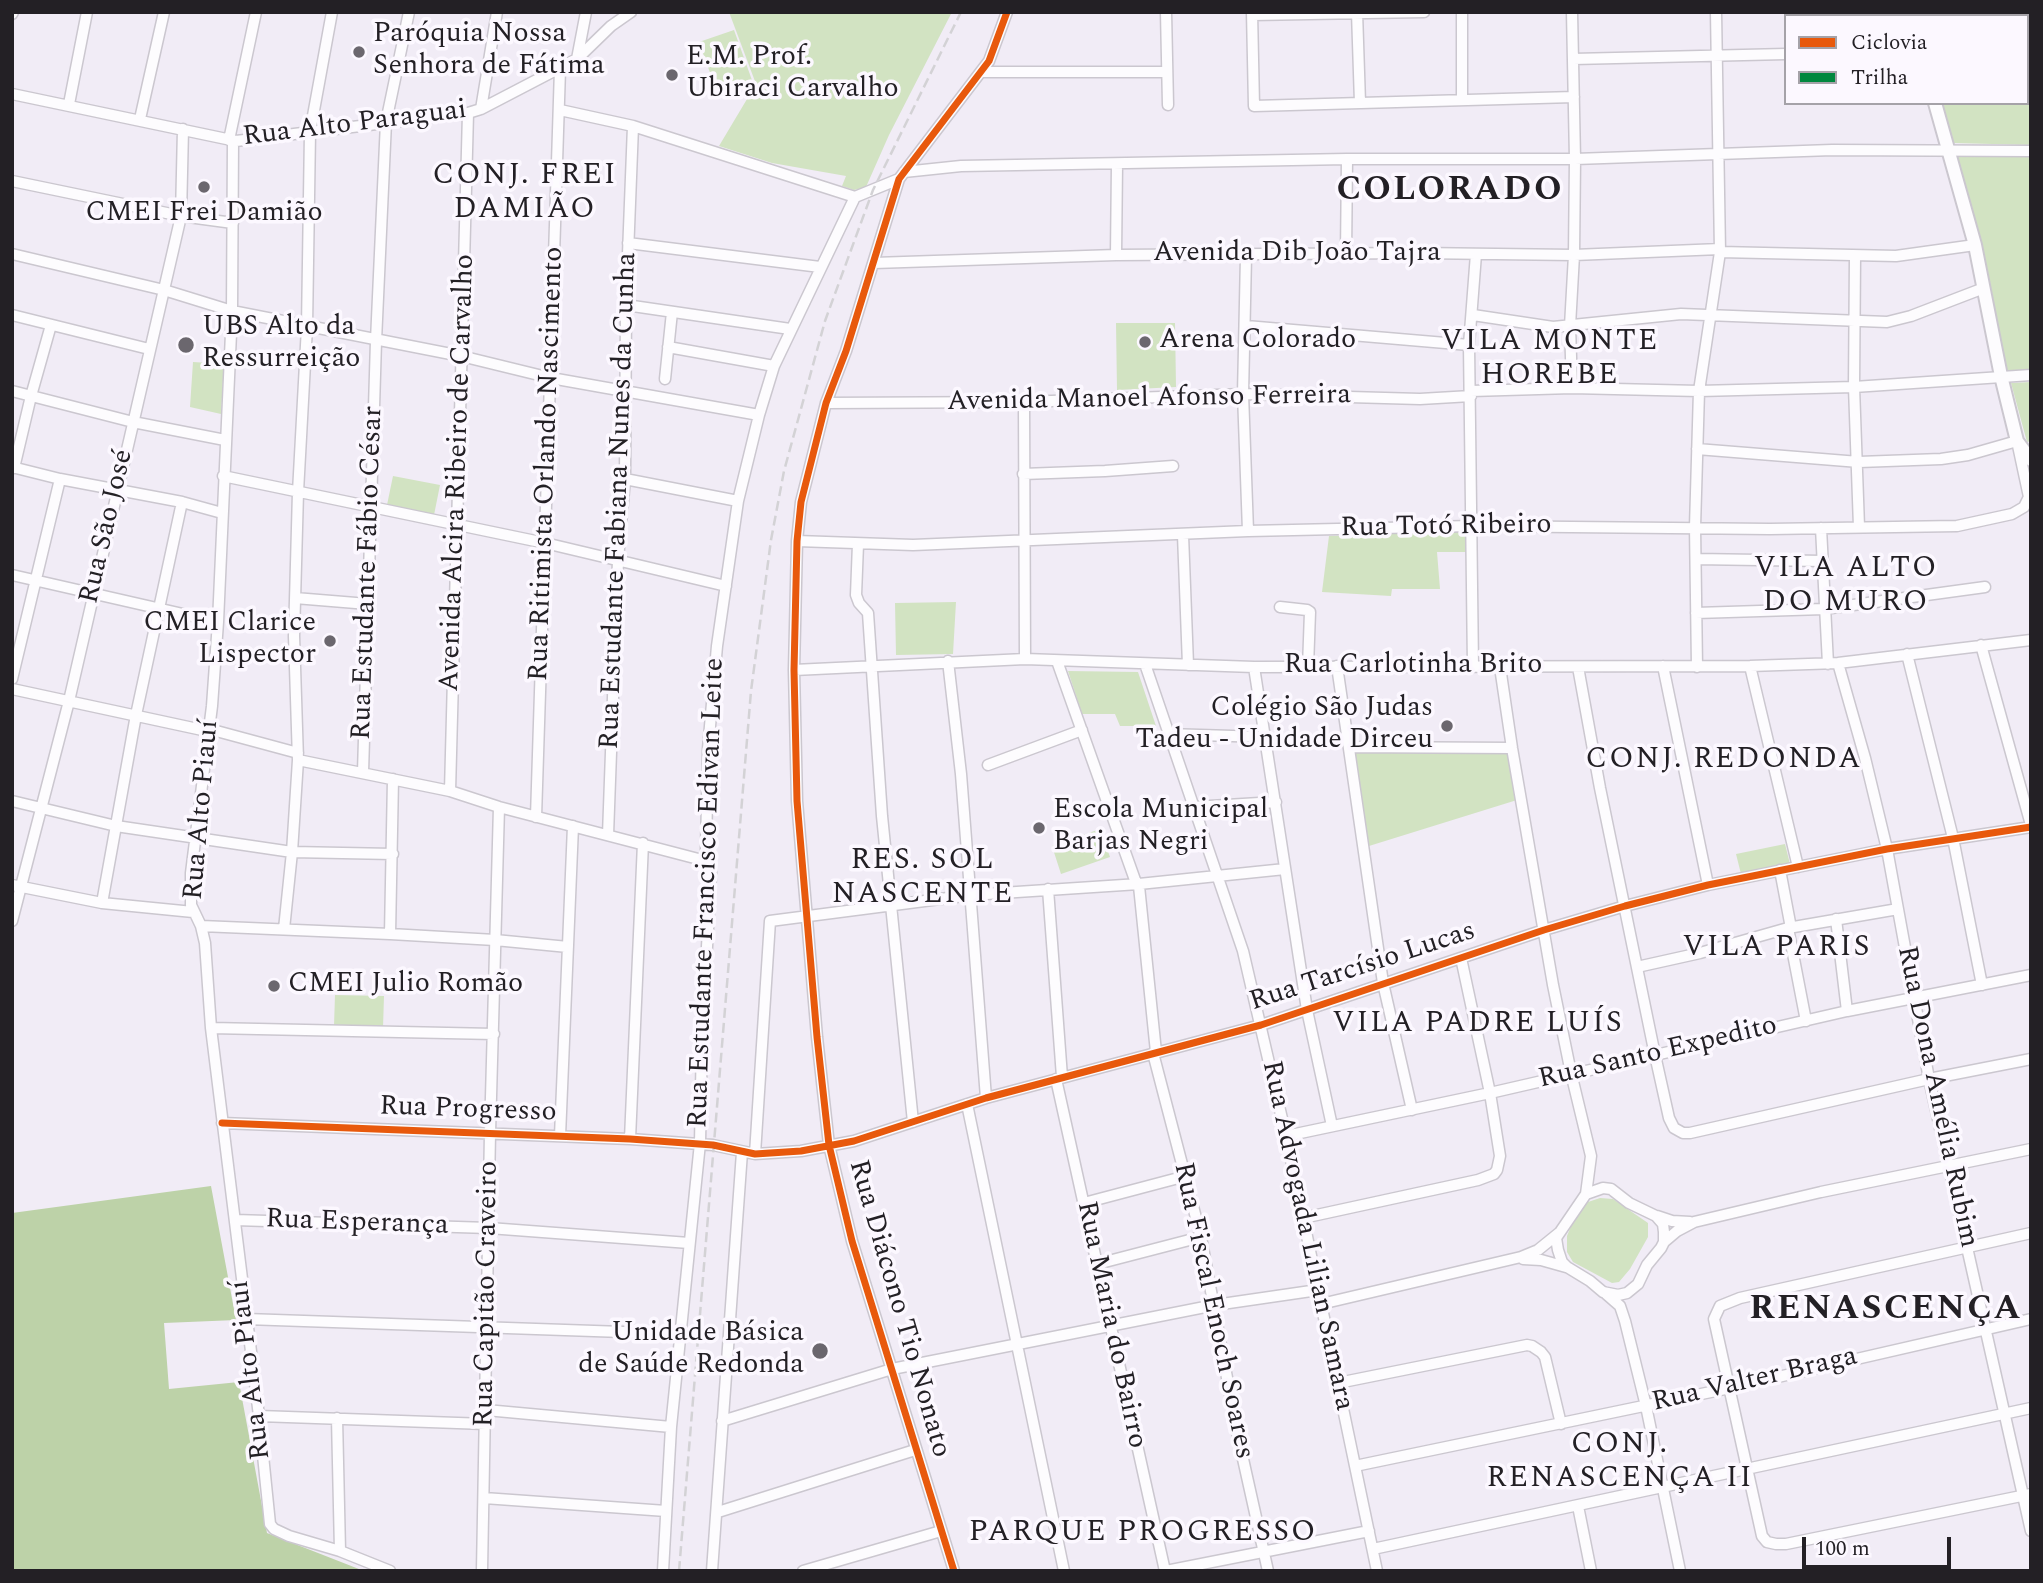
<!DOCTYPE html>
<html>
<head>
<meta charset="utf-8">
<style>
	body { margin:0 }
	#map { position:relative; width:2043px; height:1583px; overflow:hidden; background:#f1ecf6; font-family:Spectral,serif }
	canvas { display:block }
	.frame { position:absolute; inset:0; border:14px solid #232025; pointer-events:none }
	.legend { position:absolute; left:1784px; top:14px; width:245px; height:91px; box-sizing:border-box; background:#fcf8ff; border:2px solid #a5a2a8; margin:0; padding:9px 12px; list-style:none; font-size:21px; color:#232025 }
	.legend li { display:flex; align-items:center; gap:14px; height:35px }
	.legend b { width:35px; border:2px solid #a5a2a8 }
	.scale { position:absolute; left:1802px; top:1537px; width:149px; height:32px; box-sizing:border-box; border:4px solid #232025; border-top:0; padding-left:9px; font-size:21px; line-height:24px; white-space:nowrap; color:#232025; -webkit-text-stroke:5px #fcf8ff; paint-order:stroke }
</style>
</head>
<body>
<div id="map">
<canvas width="2043" height="1583"></canvas>
<div class="frame"></div>
<ul class="legend">
<li><b style="height:9px;background:#e8590c"></b>Ciclovia</li>
<li><b style="height:9px;background:#00873e"></b>Trilha</li>
</ul>
<div class="scale">100 m</div>
</div>
<script>
const context = document.querySelector('canvas').getContext('2d');
context.lineJoin = 'round';
function fill(path, color) { context.fillStyle = color; context.fill(path, 'evenodd'); }
const toPath = rows => new Path2D(rows.map(r => 'M' + r).join(''));
function trace(path, color, width, dash) { context.strokeStyle = color; context.lineWidth = width; context.lineCap = dash ? 'butt' : 'round'; context.setLineDash(dash || []); context.stroke(path); }
function write(font, color, halo, rows, align = 'center') {
  context.font = font + ' Spectral,serif'; context.lineWidth = 7; context.setLineDash([]); context.textBaseline = 'middle'; context.strokeStyle = halo; context.fillStyle = color; for (const [text, x, y, turn = 0] of rows) {
    context.save(); context.translate(x, y); context.rotate((+turn || 0) * Math.PI / 180); context.textAlign = isNaN(turn) ? turn : align; if (halo) context.strokeText(text, 0, 0); context.fillText(text, 0, 0); context.restore();
  }
}
fill(toPath([
	[729,12,952,12,889,135,866,187,854,190,842,186,846,176,772,163,719,146,756,84],
	[1916,12,2003,12,2004,16,1917,16],
	[734,30,753,83,718,95,699,42],
	[2027,99,2031,111,2031,145,1953,143,1942,103,2027,103],
	[2031,155,2031,370,2007,372,1990,282,1957,156],
	[1116,323,1175,323,1176,387,1117,390],
	[193,362,224,364,221,414,190,407],
	[2031,382,2031,441,2027,442,2011,383],
	[393,476,440,485,434,515,387,505],
	[1467,531,1467,552,1437,552,1440,589,1392,589,1391,596,1322,592,1329,536],
	[956,602,953,654,896,655,895,603],
	[1068,671,1138,672,1156,726,1120,726,1115,714,1082,714],
	[1355,752,1509,754,1517,800,1369,846],
	[1100,829,1110,857,1061,874,1052,846],
	[1785,844,1790,864,1741,874,1736,854],
	[335,995,384,996,383,1028,334,1026],
	[1600,1198,1613,1199,1648,1223,1648,1237,1630,1269,1619,1282,1612,1283,1573,1262,1567,1252,1567,1236,1573,1221,1588,1202]
]), '#d2e3c2');
fill(toPath([
	[211,1186,236,1320,164,1323,169,1389,239,1382,267,1533,364,1571,12,1571,12,1213]
]), '#bdd2a8');
const minor = toPath([
	[1166,12,1168,105],
	[1252,12,1254,106,1574,97],
	[1357,12,1360,103],
	[1462,12,1462,100],
	[12,14,13,12],
	[1252,15,1424,12],
	[577,59,586,12],
	[1573,59,1786,54],
	[981,72,1167,72],
	[12,94,236,141,468,113,481,109,577,59,611,26,631,12],
	[69,104,87,12],
	[481,109,497,12],
	[560,110,633,126,855,197],
	[140,119,164,12],
	[229,140,256,12],
	[233,140,232,311,218,622,212,706,191,873,191,905,201,926,205,943,211,1028,259,1416,270,1524,274,1529,289,1536,340,1551,390,1571],
	[904,172,961,166,1347,159,1575,159,1832,150,2031,151],
	[12,181,181,216,233,223],
	[855,197,899,179],
	[628,243,820,267],
	[1720,252,1896,256,1975,245],
	[12,254,164,290,232,311,461,356,551,378,759,415],
	[1116,255,1117,164],
	[1346,255,1347,159],
	[1246,256,1243,394,1248,531],
	[1855,256,1854,387,1859,527],
	[874,263,1116,255,1418,253,1574,255,1720,249],
	[626,305,790,329],
	[12,315,149,349],
	[1473,315,1553,327,1681,314,1887,322,1911,316,1984,288],
	[1246,326,1469,345],
	[668,347,774,366],
	[665,379,672,312],
	[1572,388,1570,326,1574,255,1575,159,1572,12],
	[12,391,133,422,225,440],
	[1471,391,1572,388,1699,391,1854,387,2031,375],
	[1024,402,1025,659],
	[826,403,1024,402,1243,394,1420,399,1471,396],
	[12,467,60,479,182,502,222,513],
	[14,468,31,396,51,325],
	[1023,474,1105,471,1173,466],
	[223,476,545,543,726,586],
	[625,479,738,501],
	[1821,528,1828,664],
	[1183,535,1188,665],
	[797,541,913,545,1248,531,1472,526,1770,529,1957,526,2012,514,2024,507,2029,497,2017,441,1968,455,1941,459,1859,462,1697,449],
	[858,544,856,595,859,603,868,613,882,816,913,1122],
	[1696,559,1823,561],
	[12,575,218,622],
	[295,598,368,604],
	[1280,607,1307,610,1310,612,1308,667],
	[1696,613,1824,609,1985,587],
	[1981,645,2031,825],
	[1907,654,1953,838,1982,985],
	[948,661,961,774,986,1098],
	[1057,661,1135,880,1139,886,1156,1052],
	[1838,663,1865,758,1887,849,1929,1079,2031,1531],
	[1145,664,1243,951,1286,1136,1377,1571],
	[1337,666,1383,983,1412,1110],
	[1663,666,1708,885],
	[1750,666,1798,867],
	[1254,667,1307,1010,1332,1126],
	[1473,667,1469,345,1476,254],
	[1500,667,1512,748,1553,985,1571,1073,1591,1156,1586,1194],
	[1578,667,1600,788,1655,1055,1669,1118,1674,1128,1683,1133,1690,1133,1929,1079,2031,1059],
	[1697,667,1695,527,1699,391,1720,252,1716,12],
	[794,670,1025,659,1254,667,1750,666,1838,663,2031,640],
	[12,679,60,479],
	[12,689,207,731],
	[209,729,298,753],
	[1167,734,1265,737],
	[1349,747,1512,748],
	[298,760,450,791,499,807,706,861],
	[988,765,1082,730],
	[363,772,376,341,386,122,409,12],
	[450,791,468,113],
	[12,801,116,826,292,852,393,854],
	[1193,807,1276,802],
	[536,817,560,69],
	[608,835,618,560,625,479,626,305,633,126],
	[1780,870,1791,928],
	[12,885,102,903,193,912],
	[1048,889,1062,1077],
	[102,903,136,715,182,502],
	[1836,919,1847,1011],
	[12,921,69,701,181,216,183,129],
	[201,926,390,934,495,940,568,947],
	[1788,928,1806,1021],
	[284,929,292,852,298,760,294,636,298,492,307,327,310,132,332,12],
	[390,934,393,779],
	[1637,967,1700,953,1788,928,1898,909],
	[211,1028,494,1034],
	[1153,1053,1201,1237,1237,1432,1268,1571],
	[1056,1079,1165,1571],
	[967,1104,1064,1571],
	[222,1123,630,1139,713,1145,755,1154,801,1151,854,1141,986,1098,1261,1025,1544,930,1625,906,1708,885,1887,849,2031,827],
	[560,1136,573,826],
	[1286,1136,1490,1093,1847,1011,2031,975],
	[630,1139,643,843],
	[755,1154,770,921,971,895,1139,884,1285,869],
	[1603,1188,1611,1189,1629,1203,1656,1216,1663,1224,1664,1232,1664,1242,1661,1248,1647,1265,1638,1284,1627,1293,1618,1295,1603,1292,1590,1281,1567,1267,1562,1262,1558,1250,1556,1238,1586,1194,1603,1188],
	[1084,1203,1186,1176],
	[1657,1216,1672,1221,1690,1222],
	[1303,1218,1478,1180,1494,1174,1497,1170,1500,1156,1490,1093,1461,958],
	[235,1220,489,1228,689,1243],
	[2031,1233,1740,1298,1720,1306,1714,1319,1762,1536,1767,1542,1776,1544,1786,1544,2031,1494],
	[1664,1242,1677,1231,1694,1222,1821,1192,2031,1149],
	[1523,1259,1541,1260,1566,1267],
	[1097,1264,1201,1237],
	[1604,1292,1620,1306,1625,1321,1646,1406,1680,1571],
	[1321,1304,1521,1257,1538,1250,1559,1233],
	[246,1319,681,1334],
	[1338,1383,1527,1345,1532,1346,1541,1352,1545,1357,1561,1424],
	[486,1410,671,1427],
	[259,1416,486,1424],
	[337,1418,340,1551],
	[722,1421,892,1369,1215,1305,1318,1290],
	[1355,1466,1730,1388,2031,1319],
	[484,1498,666,1511],
	[1578,1506,1591,1571],
	[718,1512,915,1450],
	[1373,1549,2031,1408],
	[482,1571,490,1133,499,807],
	[663,1571,671,1427,700,1143,702,1036,711,875,711,866,706,861,706,850,708,749,717,646,738,501,759,415,774,366,855,197],
	[712,1571,742,1152],
	[803,1571,941,1531],
	[954,1571,852,1241,829,1145,817,1037,797,801,794,670,797,541,801,502,826,403,846,351,899,179,989,61,1007,12],
	[1166,1571,1369,1531]
]);
const major = toPath([
	[1909,12,1910,16],
	[2027,12,2031,24],
	[1935,103,1975,245,2001,376,2017,441,2031,460]
]);
trace(minor, '#cbc7cf', 13);
trace(major, '#cbc7cf', 16);
trace(minor, '#fdfcfe', 10);
trace(major, '#fdfcfe', 12);
trace(toPath([
	[679,1571,751,691,771,540,784,471,825,321,873,190,961,12]
]), '#d3d2d5', 2.5, [10, 5]);
trace(toPath([
	[2007,12,2008,16],
	[2027,85,2031,98]
]), '#00873e', 5, [10, 5]);
trace(toPath([
	[222,1123,630,1139,713,1145,755,1154,801,1151,854,1141,986,1098,1261,1025,1544,930,1625,906,1708,885,1887,849,2031,827],
	[954,1571,852,1241,829,1145,817,1037,797,801,794,670,797,541,801,502,826,403,846,351,899,179,989,61,1007,12]
]), '#e8590c', 7);
for (const [x, y, r, color] of [
	[359,52,7,"#6b676e"],
	[672,75,7,"#6b676e"],
	[204,187,7,"#6b676e"],
	[1145,342,7,"#6b676e"],
	[186,345,9,"#6b676e"],
	[330,641,7,"#6b676e"],
	[1447,726,7,"#6b676e"],
	[1039,828,7,"#6b676e"],
	[274,986,7,"#6b676e"],
	[820,1351,9,"#6b676e"]
]) { const dot = new Path2D(); dot.arc(x, y, r, 0, 2 * Math.PI); context.fillStyle = color; context.fill(dot); trace(dot, '#fcf8ff', 2.5); }
write('28px', '#232025', '#fcf8ff', [
	["Paróquia Nossa",373,36],
	["Senhora de Fátima",373,68],
	["E.M. Prof.",686,59],
	["Ubiraci Carvalho",686,91],
	["CMEI Frei Damião",204,215,"center"],
	["UBS Alto da",202,329],
	["Ressurreição",202,361],
	["Arena Colorado",1159,342],
	["CMEI Clarice",316,625,"right"],
	["Lispector",316,657,"right"],
	["Colégio São Judas",1433,710,"right"],
	["Tadeu - Unidade Dirceu",1433,742,"right"],
	["Escola Municipal",1053,812],
	["Barjas Negri",1053,844],
	["CMEI Julio Romão",288,986],
	["Unidade Básica",804,1335,"right"],
	["de Saúde Redonda",804,1367,"right"]
], 'left');
write('28px', '#232025', '#fcf8ff', [
	["Rua Alto Paraguai",355,125,-7],
	["Avenida Dib João Tajra",1297,255],
	["Avenida Manoel Afonso Ferreira",1149,400,-1],
	["Rua Ritimista Orlando Nascimento",548,464,-88],
	["Avenida Alcira Ribeiro de Carvalho",459,473,-88],
	["Rua Estudante Fabiana Nunes da Cunha",620,501,-88],
	["Rua São José",108,527,-77],
	["Rua Totó Ribeiro",1446,528,-1],
	["Rua Estudante Fábio César",369,573,-88],
	["Rua Carlotinha Brito",1413,667],
	["Rua Alto Piauí",203,810,-85],
	["Rua Estudante Francisco Edivan Leite",708,893,-88],
	["Rua Tarcísio Lucas",1363,968,-18],
	["Rua Santo Expedito",1658,1054,-13],
	["Rua Dona Amélia Rubim",1936,1097,78],
	["Rua Progresso",468,1111,2],
	["Rua Esperança",357,1224,2],
	["Rua Advogada Lilian Samara",1306,1236,78],
	["Rua Capitão Craveiro",488,1294,-89],
	["Rua Diácono Tio Nonato",898,1309,74],
	["Rua Fiscal Enoch Soares",1212,1311,78],
	["Rua Maria do Bairro",1110,1325,78],
	["Rua Alto Piauí",252,1370,-97],
	["Rua Valter Braga",1755,1381,-13]
]);
context.letterSpacing = '2px';
write('30px', '#232025', '#fcf8ff', [
	["CONJ. FREI",525,177],
	["DAMIÃO",525,211],
	["VILA MONTE",1550,343],
	["HOREBE",1550,377],
	["VILA ALTO",1846,570],
	["DO MURO",1846,604],
	["CONJ. REDONDA",1724,761],
	["RES. SOL",923,862],
	["NASCENTE",923,896],
	["VILA PARIS",1777,949],
	["VILA PADRE LUÍS",1478,1025],
	["CONJ.",1620,1446],
	["RENASCENÇA II",1620,1480],
	["PARQUE PROGRESSO",1143,1534]
]);
context.letterSpacing = '0px';
context.letterSpacing = '2px';
write('bold 35px', '#232025', '#fcf8ff', [
	["COLORADO",1450,192],
	["RENASCENÇA",1886,1311]
]);
context.letterSpacing = '0px';
</script>
</body>
</html>
